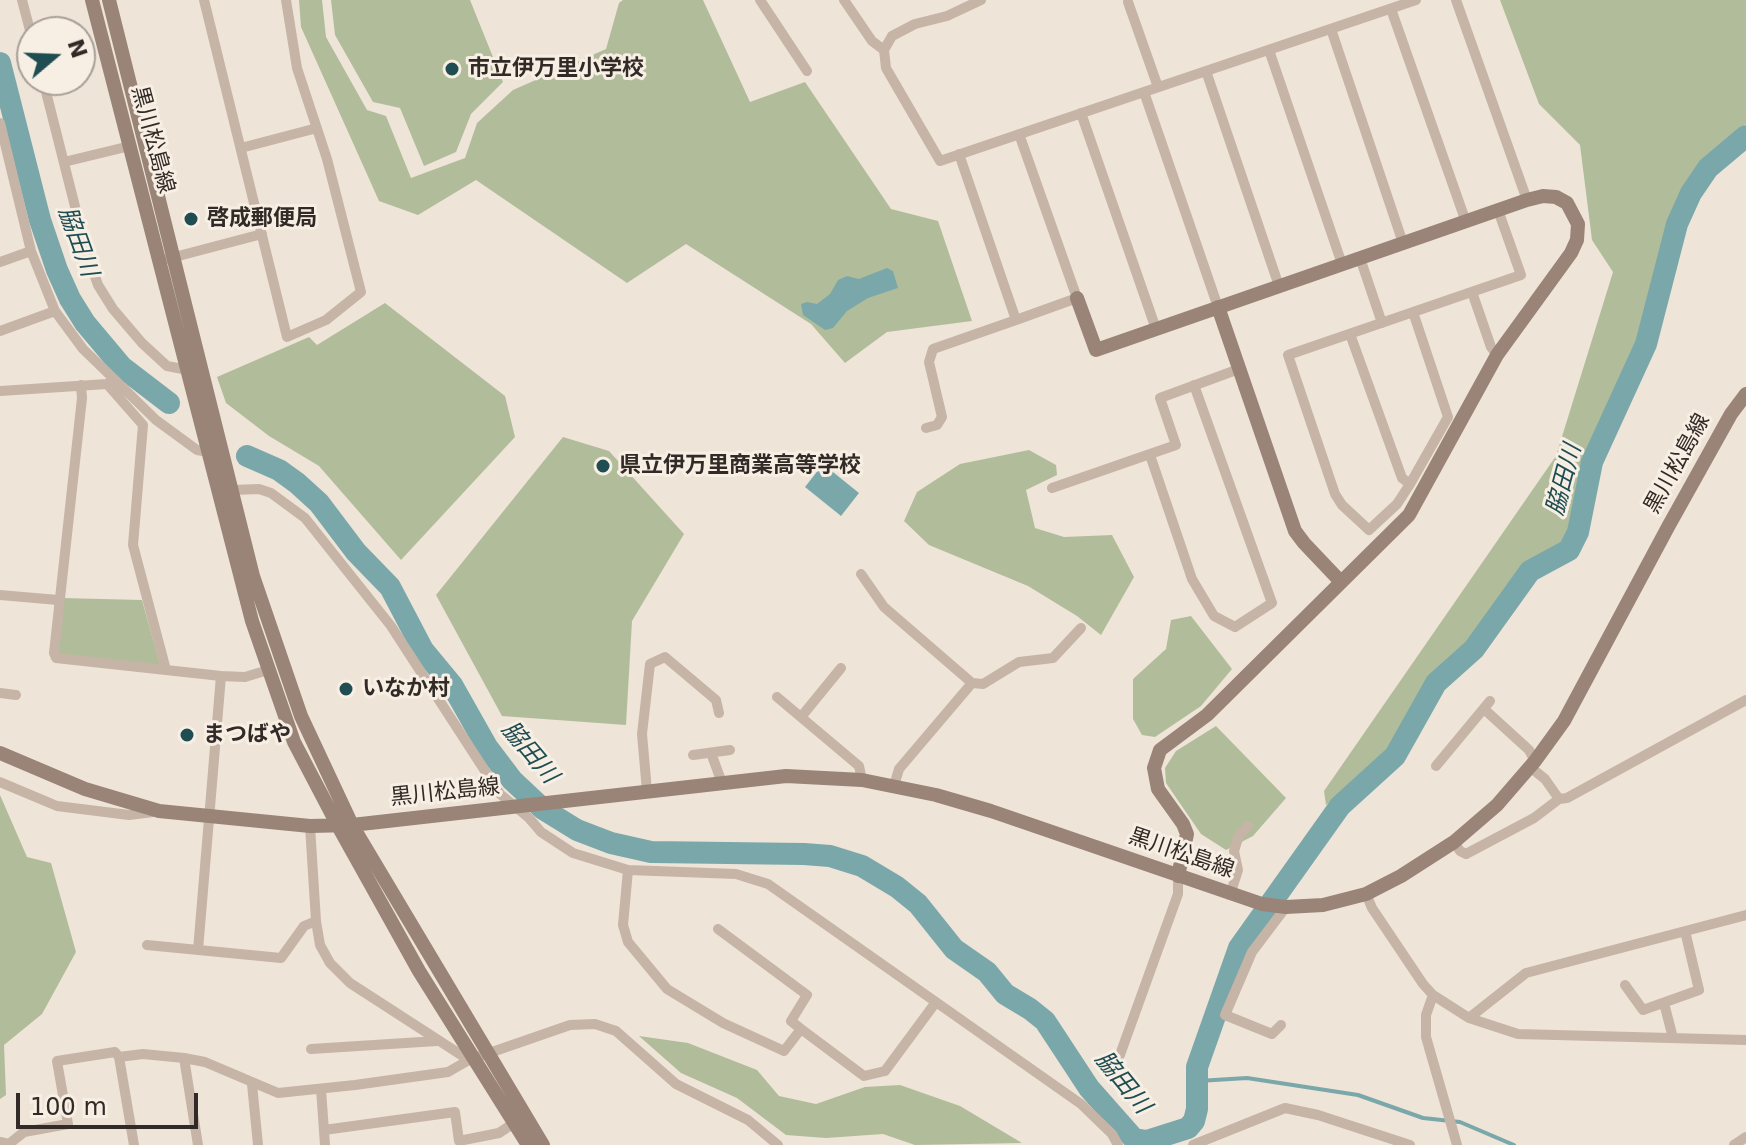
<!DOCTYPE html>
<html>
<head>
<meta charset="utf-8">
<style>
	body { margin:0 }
	#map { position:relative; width:1746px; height:1145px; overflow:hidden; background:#efe4d8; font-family:"DejaVu Sans",sans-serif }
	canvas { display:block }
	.north { position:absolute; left:16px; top:16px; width:80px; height:80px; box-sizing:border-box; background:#f7eee4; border:2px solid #a8a098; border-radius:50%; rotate:71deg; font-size:22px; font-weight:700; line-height:32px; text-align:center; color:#322a26 }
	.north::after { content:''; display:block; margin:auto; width:28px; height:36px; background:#1f4d51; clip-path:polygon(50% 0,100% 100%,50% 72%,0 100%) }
	.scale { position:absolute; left:16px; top:1093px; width:182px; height:36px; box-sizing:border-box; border:4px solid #322a26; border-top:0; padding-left:10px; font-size:24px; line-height:28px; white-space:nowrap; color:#322a26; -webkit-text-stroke:6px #f7eee4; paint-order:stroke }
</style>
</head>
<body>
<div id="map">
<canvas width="1746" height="1145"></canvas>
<div class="north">N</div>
<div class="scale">100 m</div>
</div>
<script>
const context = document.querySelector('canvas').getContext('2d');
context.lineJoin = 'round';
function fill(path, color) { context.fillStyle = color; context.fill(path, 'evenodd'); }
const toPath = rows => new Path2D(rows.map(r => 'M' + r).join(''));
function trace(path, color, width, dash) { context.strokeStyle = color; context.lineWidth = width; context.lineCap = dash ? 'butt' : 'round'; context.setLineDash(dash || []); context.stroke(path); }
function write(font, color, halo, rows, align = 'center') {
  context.font = font + ' "DejaVu Sans","Noto Sans JP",sans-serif'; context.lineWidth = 6; context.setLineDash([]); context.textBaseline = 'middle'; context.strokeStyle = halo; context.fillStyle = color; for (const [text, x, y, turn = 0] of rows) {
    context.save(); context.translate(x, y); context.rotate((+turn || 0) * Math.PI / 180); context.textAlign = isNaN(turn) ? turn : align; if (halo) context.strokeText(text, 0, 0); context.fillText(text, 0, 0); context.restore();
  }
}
fill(toPath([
	[299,0,322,0,326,37,367,110,386,116,411,178,465,158,477,123,513,90,606,49,619,3,623,0,703,0,750,102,805,82,891,209,938,221,972,321,887,332,845,363,811,324,686,244,627,283,476,180,418,215,379,201,301,27],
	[331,0,470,0,503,82,471,114,456,152,424,166,400,108,373,102,335,35],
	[1500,0,1746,0,1746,124,1733,134,1718,154,1702,168,1675,215,1642,341,1588,462,1569,544,1530,565,1393,753,1326,805,1324,791,1556,456,1613,272,1592,240,1580,145,1539,104],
	[385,303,505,396,515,437,401,560,319,466,269,436,226,403,217,377,309,337,317,345],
	[563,437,609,451,684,534,632,621,626,725,502,716,436,595],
	[1029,450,1056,465,1057,475,1026,490,1035,528,1064,537,1112,535,1134,577,1101,635,1077,616,1028,586,929,545,904,521,917,492,960,464],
	[62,598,142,600,160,665,58,654],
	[1191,616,1232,669,1201,706,1155,737,1142,735,1133,719,1133,679,1166,649,1171,620],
	[1216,726,1286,798,1253,836,1226,850,1201,834,1166,783,1165,768,1176,751],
	[0,795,27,857,51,863,76,952,42,1014,4,1045,6,1095,0,1099],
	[639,1036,688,1043,757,1070,779,1096,816,1104,865,1087,900,1085,960,1106,1022,1143,915,1145,883,1134,826,1138,786,1135,737,1098,681,1073]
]), '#b1bd9a');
fill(toPath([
	[887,268,893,271,898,288,868,298,847,311,833,328,825,330,803,315,801,304,807,302,817,304,830,294,838,280,847,276,859,279],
	[823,464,859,493,841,516,805,487]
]), '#7aa8aa');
trace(toPath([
	[1198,1081,1247,1078,1358,1095,1423,1118,1460,1122,1514,1145]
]), '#7aa8aa', 4);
trace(toPath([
	[0,63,40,220,57,270,70,299,85,323,122,367,169,403],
	[247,456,279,470,297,483,319,503,356,552,390,587,423,650,452,685,487,747,512,780,543,809,577,830,611,843,651,852,804,854,830,856,862,866,897,887,918,904,954,949,987,972,1005,994,1030,1009,1045,1021,1089,1088,1134,1139,1147,1141,1188,1128,1194,1121,1197,1109,1197,1067,1239,948,1340,806,1395,756,1436,683,1474,649,1530,571,1569,550,1578,532,1592,462,1646,344,1677,224,1691,193,1708,168,1746,136]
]), '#7aa8aa', 22);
trace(toPath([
	[22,0,32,38],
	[204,0,287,337,326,320,361,292,327,159,297,68,286,0],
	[760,0,807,71],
	[844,0,872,41,884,50],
	[981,0,947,16,915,24,892,36,884,50,886,68,940,161,1416,0],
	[1456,0,1527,200],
	[1128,2,1158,87],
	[1391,9,1466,222],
	[1331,29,1403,243],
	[1269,50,1342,264],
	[1206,71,1279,286],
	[43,80,87,254,98,285,113,309,142,343,167,366,188,370],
	[1144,92,1218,307],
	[1081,113,1156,329],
	[0,123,31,251,55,311,83,349,114,379,107,384],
	[241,148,317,128],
	[959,154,1016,320,1077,298,1019,134],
	[64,162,130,146],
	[1360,258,1382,323],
	[167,259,262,234],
	[0,262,31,251],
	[1472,292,1491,347,1497,355],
	[0,331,55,311],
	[1350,334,1402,478,1410,484,1397,504,1369,530,1342,505,1335,494,1288,355,1521,275,1498,210],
	[114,379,156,420,197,450,209,452],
	[81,385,82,398,54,653,56,658,166,670],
	[0,391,107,384,143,425,133,545,166,670,221,676],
	[926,428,937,425,942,417,929,362,933,349,1016,320],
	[1150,455,1192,579,1214,616,1235,627,1272,603,1194,385],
	[1410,484,1448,417,1413,312],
	[1052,488,1176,445,1160,398,1239,369],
	[233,490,259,489,271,493,305,518,391,626,500,794,529,818,541,832,573,853,628,870,736,874,768,884,1081,1104,1112,1134,1118,1145],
	[861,574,884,607,972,683],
	[0,595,58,600],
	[0,693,16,695],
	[777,697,859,766,862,780],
	[1484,709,1529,750,1535,761],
	[801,717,841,668],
	[711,753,722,783],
	[693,755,730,750],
	[1436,766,1490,701],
	[1530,767,1545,779,1559,799],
	[0,782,57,806,129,815,153,812],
	[894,786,899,769,972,683,983,684,1019,662,1053,658,1081,628],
	[647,791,642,734,650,664,665,657,716,700,719,713],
	[310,826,316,921,320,945,330,963,350,983,469,1060],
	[1454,842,1460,851,1466,854,1534,818,1559,799,1567,798,1746,700],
	[628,870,623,925,628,942,667,989,723,1023,784,1051,801,1029,864,1076,885,1071,936,1002],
	[1366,894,1372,908,1423,984,1433,995,1469,1018,1518,1034,1746,1040],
	[1230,895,1238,870,1234,851,1239,835,1248,826],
	[718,929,807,995,791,1021,801,1029],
	[147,945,281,958,304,926,316,921],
	[198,950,221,676,245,677,268,670],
	[1625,985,1643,1010,1699,990,1685,931],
	[1433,995,1426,1015,1426,1037,1457,1145],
	[1664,1003,1673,1038],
	[1469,1018,1526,973,1746,915],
	[1281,1025,1272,1034,1225,1015,1252,952,1286,907],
	[311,1049,437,1041],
	[119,1057,134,1145],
	[184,1058,198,1145],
	[1117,1063,1178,894,1178,876],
	[252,1084,258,1145],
	[321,1089,325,1145],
	[324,1130,455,1112,459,1141,499,1133,520,1119],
	[0,1142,9,1144,24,1132,68,1124,57,1061,115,1052,119,1057,143,1054,184,1058,205,1062,278,1093,355,1085,448,1072,469,1060,570,1025,595,1024,616,1031,676,1084,748,1120,778,1145],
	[1193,1145,1285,1108,1318,1115,1410,1145],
	[1734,1145,1746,1137]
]), '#c6b4a6', 10);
trace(toPath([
	[92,0,252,621,294,742,337,824,419,971,528,1145],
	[109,0,253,576,301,716,352,825,543,1145],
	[1077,298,1096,350,1527,200,1543,196,1556,197,1567,203,1578,224,1577,240,1571,253,1497,355,1409,515,1207,715,1160,750,1154,768,1158,789,1183,824,1187,834,1178,876],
	[1218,307,1295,531,1304,543,1341,582],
	[0,753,85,789,159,811,310,826,352,825,786,776,862,780,936,795,991,811,1262,904,1286,907,1323,905,1366,894,1401,876,1454,842,1497,805,1535,761,1564,721,1668,527,1731,414,1746,394]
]), '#998477', 14);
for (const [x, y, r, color] of [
	[452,69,8,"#1f4d51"],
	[191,219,8,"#1f4d51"],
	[603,466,8,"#1f4d51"],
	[346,689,8,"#1f4d51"],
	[187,735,8,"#1f4d51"]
]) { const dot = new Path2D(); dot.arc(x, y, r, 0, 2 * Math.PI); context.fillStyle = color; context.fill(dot); trace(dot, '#f7eee4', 3); }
write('bold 22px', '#322a26', '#f7eee4', [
	["市立伊万里小学校",468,69],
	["啓成郵便局",207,219],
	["県立伊万里商業高等学校",619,466],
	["いなか村",362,689],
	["まつばや",203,735]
], 'left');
write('22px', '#322a26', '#f7eee4', [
	["黒川松島線",152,140,75],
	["黒川松島線",1678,464,-61],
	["黒川松島線",445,793,-6],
	["黒川松島線",1181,854,19]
]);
write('italic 24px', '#1f4d51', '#f7eee4', [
	["脇田川",77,242,70],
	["脇田川",1565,480,-75],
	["脇田川",529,753,50],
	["脇田川",1122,1083,51]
]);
</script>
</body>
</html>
